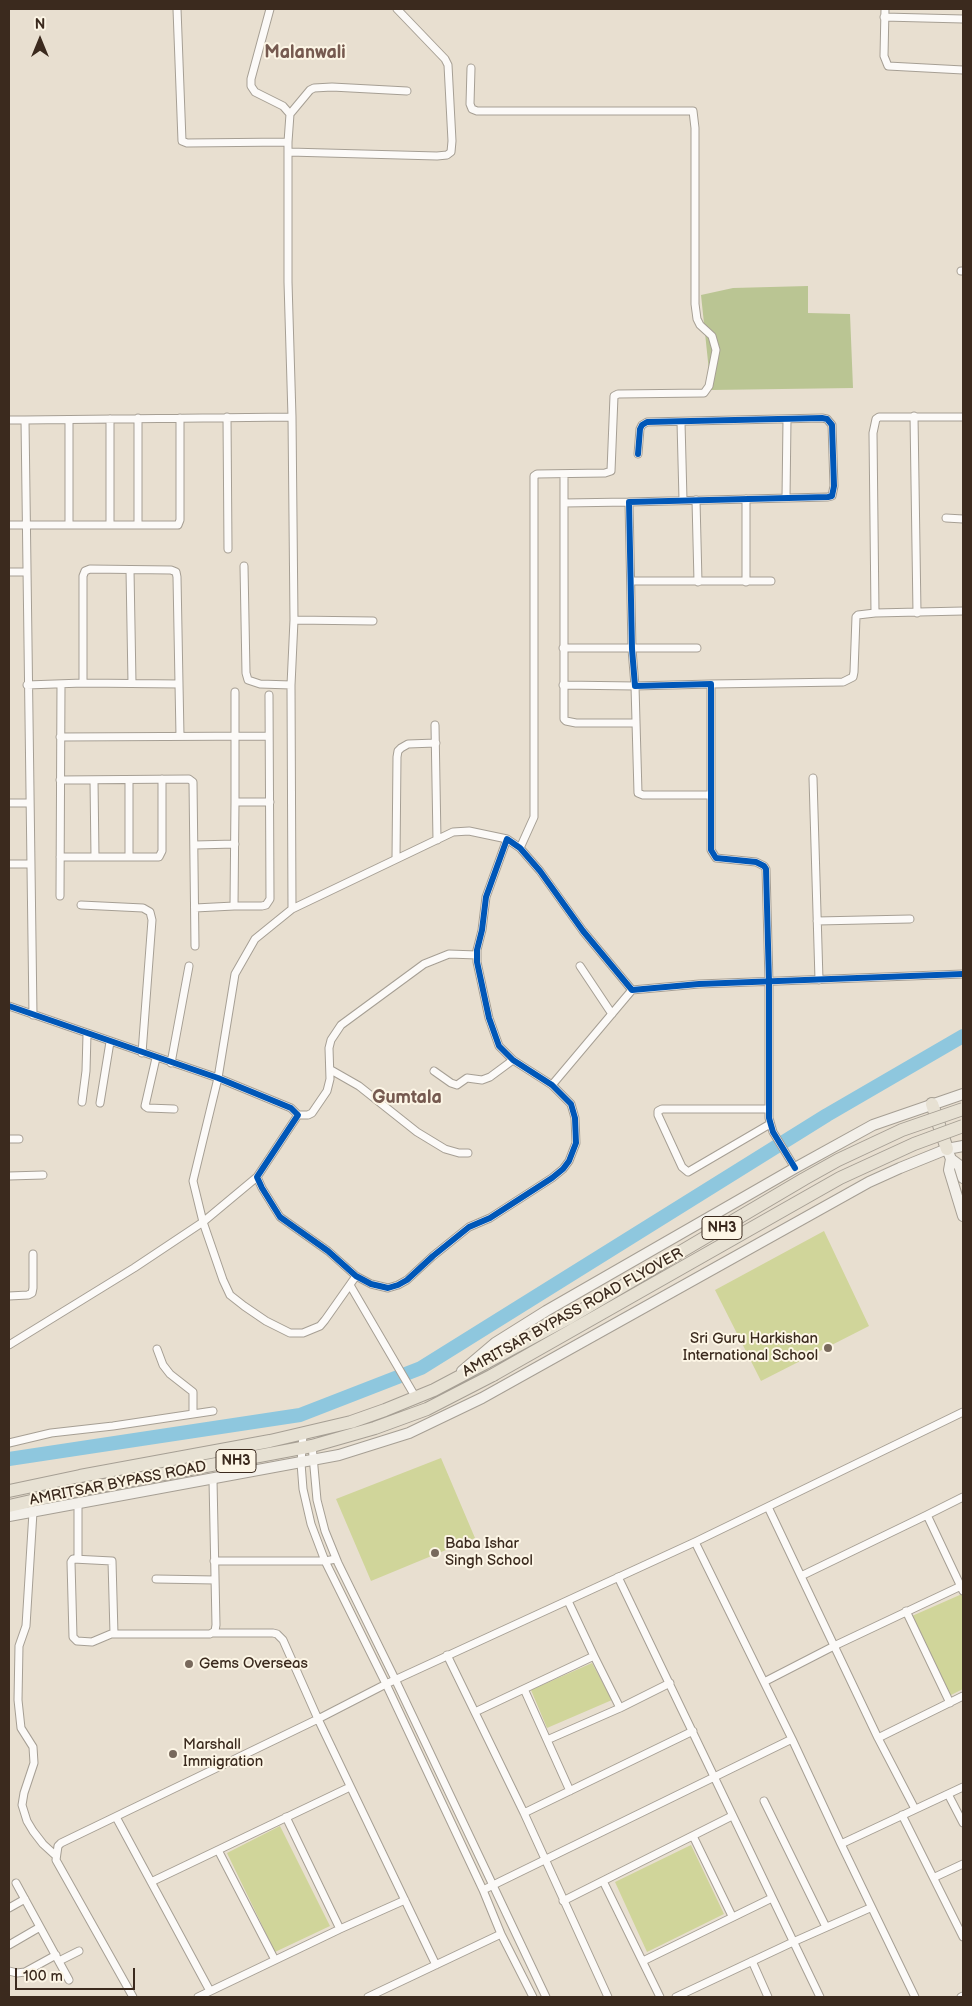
<!DOCTYPE html>
<html>
<head>
<meta charset="utf-8">
<style>
	body { margin:0 }
	#map { position:relative; width:972px; height:2006px; overflow:hidden; background:#e8dfd0; font-family:"Balsamiq Sans",sans-serif }
	canvas { display:block }
	.frame { position:absolute; inset:0; border:10px solid #3b2a1e; pointer-events:none }
	.north { position:absolute; left:15px; top:15px; width:50px; height:50px; -webkit-text-stroke:4px #fcf5e5; paint-order:stroke; rotate:0deg; font-size:14px; font-weight:700; line-height:20px; text-align:center; color:#3b2a1e }
	.north::after { content:''; display:block; margin:auto; width:18px; height:22px; background:#3b2a1e; clip-path:polygon(50% 0,100% 100%,50% 72%,0 100%) }
	.scale { position:absolute; left:15px; top:1968px; width:120px; height:22px; box-sizing:border-box; border:2px solid #3b2a1e; border-top:0; padding-left:6px; font-size:15px; line-height:18px; white-space:nowrap; color:#3b2a1e; -webkit-text-stroke:4px #fcf5e5; paint-order:stroke }
</style>
</head>
<body>
<div id="map">
<canvas width="972" height="2006"></canvas>
<div class="frame"></div>
<div class="north">N</div>
<div class="scale">100 m</div>
</div>
<script>
const context = document.querySelector('canvas').getContext('2d');
context.lineJoin = 'round';
function fill(path, color) { context.fillStyle = color; context.fill(path, 'evenodd'); }
const toPath = rows => new Path2D(rows.map(r => 'M' + r).join(''));
function trace(path, color, width, dash) { context.strokeStyle = color; context.lineWidth = width; context.lineCap = dash ? 'butt' : 'round'; context.setLineDash(dash || []); context.stroke(path); }
function write(font, color, halo, rows, align = 'center') {
  context.font = font + ' "Balsamiq Sans",sans-serif'; context.lineWidth = 4; context.setLineDash([]); context.textBaseline = 'middle'; context.strokeStyle = halo; context.fillStyle = color; for (const [text, x, y, turn = 0] of rows) {
    context.save(); context.translate(x, y); context.rotate((+turn || 0) * Math.PI / 180); context.textAlign = isNaN(turn) ? turn : align; if (halo) context.strokeText(text, 0, 0); context.fillText(text, 0, 0); context.restore();
  }
}
fill(toPath([
	[824,1231,869,1326,761,1381,715,1290],
	[441,1458,475,1538,371,1581,336,1499],
	[962,1594,963,1689,949,1696,912,1616],
	[592,1663,612,1700,547,1728,531,1690],
	[280,1826,330,1926,275,1952,227,1853],
	[691,1845,724,1914,647,1952,615,1882]
]), '#d0d59a');
fill(toPath([
	[808,286,808,313,850,314,853,388,711,390,701,295,733,288]
]), '#bac593');
trace(toPath([
	[9,1459,300,1415,421,1368,827,1115,963,1036]
]), '#8ec7de', 14);
const street = toPath([
	[177,9,182,141,187,143,288,142],
	[270,9,251,79,251,86,255,92,283,106,290,114],
	[885,9,884,56,888,66,963,70],
	[884,17,963,19],
	[471,68,470,104,472,109,477,111,693,111,695,128,695,304,697,319,700,325,712,336,716,350,709,386,704,393,618,394,614,396,611,471,605,473,537,474,534,476,534,817,520,848],
	[289,152,437,156,447,155,451,152,452,141,448,65,445,59,397,9],
	[961,271,963,271],
	[914,416,917,613],
	[227,417,228,549],
	[9,420,25,420],
	[69,420,69,525],
	[681,422,683,500],
	[638,454,640,429,642,425,647,422,822,418,827,419,832,425,834,486,832,496,828,497,629,502,632,649,635,686,711,684,711,850,716,858,756,862,764,866,766,869,769,982,769,1118,773,1132,795,1168],
	[564,478,564,719,566,721,576,723,635,723],
	[786,498,787,420],
	[746,499,746,582],
	[696,500,698,582],
	[564,503,629,502],
	[946,518,963,519],
	[9,525,178,525,180,520,180,418],
	[110,525,110,419],
	[138,525,138,418],
	[244,566,246,673,248,680,260,684,291,685],
	[130,570,132,683],
	[9,572,27,572],
	[631,581,771,581],
	[875,613,873,433,876,419,879,417,963,417],
	[294,620,373,621],
	[563,648,697,648],
	[179,684,83,683,83,576,85,571,90,569,171,570,176,572,177,577,179,684,180,736],
	[711,684,843,682,853,677,854,672,856,617,858,615,875,613,963,611],
	[27,685,83,683],
	[563,685,635,686,638,793,643,795,710,795],
	[235,692,235,802],
	[435,725,437,840],
	[60,737,269,736],
	[813,778,819,980],
	[60,780,189,779,193,782,195,946],
	[94,780,95,857],
	[129,780,129,857],
	[9,803,29,803],
	[195,845,235,844],
	[60,857,159,857,162,851,162,779],
	[396,858,397,757,398,751,401,748,408,744,436,743],
	[9,864,30,864],
	[60,896,61,684],
	[81,905,143,908,150,912,152,920,142,1053],
	[234,906,262,906,266,905,270,899,269,695],
	[195,908,234,906,235,802,270,802],
	[292,909,291,685,294,620,292,417,288,282,288,142,290,114,310,90,314,88,332,87,407,91],
	[817,921,910,919],
	[580,966,612,1014],
	[9,1006,218,1078,291,1108,298,1115,257,1177,262,1188,280,1217,328,1251,356,1276,371,1284,388,1288,398,1285,407,1280,433,1256,469,1227,490,1218,552,1178,563,1169,569,1161,576,1143,575,1118,571,1104,552,1085,513,1060,499,1046,489,1018,477,962,477,950,482,930,486,897,507,839,520,848,540,871,583,931,632,990,699,984,963,974],
	[33,1015,25,420,292,417],
	[156,1058,145,1106,148,1108,174,1109],
	[171,1063,189,966],
	[331,1070,359,1086,417,1132,445,1149,459,1153,468,1153],
	[434,1071,451,1083,457,1085,467,1078,482,1080,490,1077,513,1060],
	[552,1085,632,990],
	[82,1102,86,1071,87,1034],
	[100,1103,110,1042],
	[769,1109,662,1109,658,1111,658,1115,682,1167,688,1172,770,1124],
	[298,1115,308,1115,312,1113,327,1091,330,1079,329,1048,331,1040,341,1025,424,964,449,954,477,955],
	[9,1139,19,1139],
	[9,1176,43,1175],
	[356,1276,325,1320,320,1326,303,1333,290,1333,266,1321,244,1306,230,1295,223,1280,203,1222,193,1181,218,1078,235,974,255,939,292,909,453,832,469,831,507,839],
	[350,1285,416,1398],
	[9,1296,28,1295,32,1293,33,1288,33,1254],
	[9,1345,134,1268,203,1222,257,1177],
	[157,1349,163,1365,170,1374,193,1392,193,1413],
	[303,1434,301,1463,303,1489,311,1524,325,1561,386,1684,695,1542,963,1412],
	[9,1443,51,1433,113,1426,213,1411],
	[312,1445,317,1500,325,1531,338,1563,395,1679,546,1997],
	[768,1507,878,1738,915,1809],
	[33,1512,26,1626,19,1646,18,1700,21,1728,33,1747,34,1763,24,1793,22,1805,27,1821,33,1831,43,1844,55,1855],
	[927,1515,963,1497],
	[695,1542,792,1739],
	[78,1559,78,1503],
	[214,1561,325,1561,336,1559],
	[801,1576,927,1515,963,1591],
	[618,1577,820,1997],
	[156,1579,215,1580],
	[568,1601,594,1656],
	[906,1611,950,1703],
	[213,1633,273,1633,277,1634,283,1640,318,1719,436,1965],
	[114,1634,112,1561,73,1559,71,1562,73,1637,77,1641,92,1642,111,1634,210,1634,215,1631,216,1625,213,1480],
	[447,1655,524,1813,608,1997],
	[764,1682,834,1646,961,1586],
	[524,1689,570,1791],
	[475,1712,594,1656,620,1708,670,1683],
	[878,1738,963,1696],
	[547,1740,620,1708],
	[948,1794,963,1823],
	[764,1801,826,1927],
	[524,1813,693,1731],
	[902,1815,963,1937],
	[116,1817,210,1991],
	[286,1817,340,1929],
	[693,1836,732,1916],
	[218,1850,275,1960],
	[935,1877,963,1864],
	[603,1881,660,1997],
	[151,1882,350,1787],
	[16,1883,69,1980],
	[483,1890,792,1739,841,1844],
	[563,1901,732,1816],
	[9,1908,25,1899],
	[9,1945,40,1927],
	[59,1961,79,1951],
	[643,1961,772,1898],
	[752,1961,768,1997],
	[9,1971,17,1973,25,1972,56,1955],
	[133,1997,56,1860,58,1846,61,1843,318,1719,386,1684,483,1890,501,1934,533,1997],
	[198,1997,340,1929,405,1900],
	[368,1997,501,1934],
	[676,1997,793,1942,870,1908],
	[915,1997,841,1844,963,1787],
	[961,1997,963,1996]
]);
const secondary = toPath([
	[947,1149,951,1159,949,1170,963,1216],
	[951,1159,959,1165,963,1178],
	[462,1371,495,1343,546,1311,795,1168,873,1125,963,1094],
	[9,1516,339,1455,409,1433,482,1398,869,1182,900,1168,947,1149,963,1146]
]);
const highway = toPath([
	[932,1104,947,1149],
	[9,1491,80,1476,270,1441,351,1422,385,1410,434,1390,487,1362],
	[9,1506,84,1489,312,1446,375,1428,427,1409,493,1375]
]);
trace(street, '#a69f94', 9);
trace(secondary, '#a69f94', 12);
trace(highway, '#a69f94', 14);
trace(street, '#fcfaf8', 7);
trace(secondary, '#f3f0ea', 10);
trace(highway, '#e7e1d3', 12);
const highwayBridge = toPath([
	[487,1362,567,1319,804,1179,838,1160,902,1130,963,1109],
	[493,1375,840,1178,914,1144,963,1126]
]);
trace(highwayBridge, '#a69f94', 14, []);
trace(highwayBridge, '#e7e1d3', 12);
trace(toPath([
	[638,454,640,429,642,425,647,422,822,418,827,419,832,425,834,486,832,496,828,497,629,502,632,649,635,686,711,684,711,850,716,858,756,862,764,866,766,869,769,982,769,1118,773,1132,795,1168],
	[9,1006,218,1078,291,1108,298,1115,257,1177,262,1188,280,1217,328,1251,356,1276,371,1284,388,1288,398,1285,407,1280,433,1256,469,1227,490,1218,552,1178,563,1169,569,1161,576,1143,575,1118,571,1104,552,1085,513,1060,499,1046,489,1018,477,962,477,950,482,930,486,897,507,839,520,848,540,871,583,931,632,990,699,984,963,974]
]), '#0057b8', 6);
for (const [x, y, r, color] of [
	[828,1348,5,"#78695c"],
	[435,1553,5,"#78695c"],
	[189,1664,5,"#78695c"],
	[173,1754,5,"#78695c"]
]) { const dot = new Path2D(); dot.arc(x, y, r, 0, 2 * Math.PI); context.fillStyle = color; context.fill(dot); trace(dot, '#fcf5e5', 2); }
for (const [x, y, w] of [
	[722,1228,40],
	[236,1461,40]
]) { const box = new Path2D(); box.roundRect(x - w / 2, y - 11.5, w, 23, 4); context.fillStyle = '#fcf5e5'; context.fill(box); trace(box, '#3b2a1e', 1); }
write('bold 14px', '#3b2a1e', null, [
	["NH3",722,1228],
	["NH3",236,1461]
]);
write('15px', '#3b2a1e', '#fcf5e5', [
	["AMRITSAR BYPASS ROAD FLYOVER",573,1313,-29],
	["AMRITSAR BYPASS ROAD",118,1484,-11]
]);
write('15px', '#3b2a1e', '#fcf5e5', [
	["Sri Guru Harkishan",818,1339,"right"],
	["International School",818,1356,"right"],
	["Baba Ishar",445,1544],
	["Singh School",445,1561],
	["Gems Overseas",199,1664],
	["Marshall",183,1745],
	["Immigration",183,1762]
], 'left');
write('bold 18px', '#765a50', '#fcf5e5', [
	["Malanwali",305,53],
	["Gumtala",407,1098]
]);
</script>
</body>
</html>
